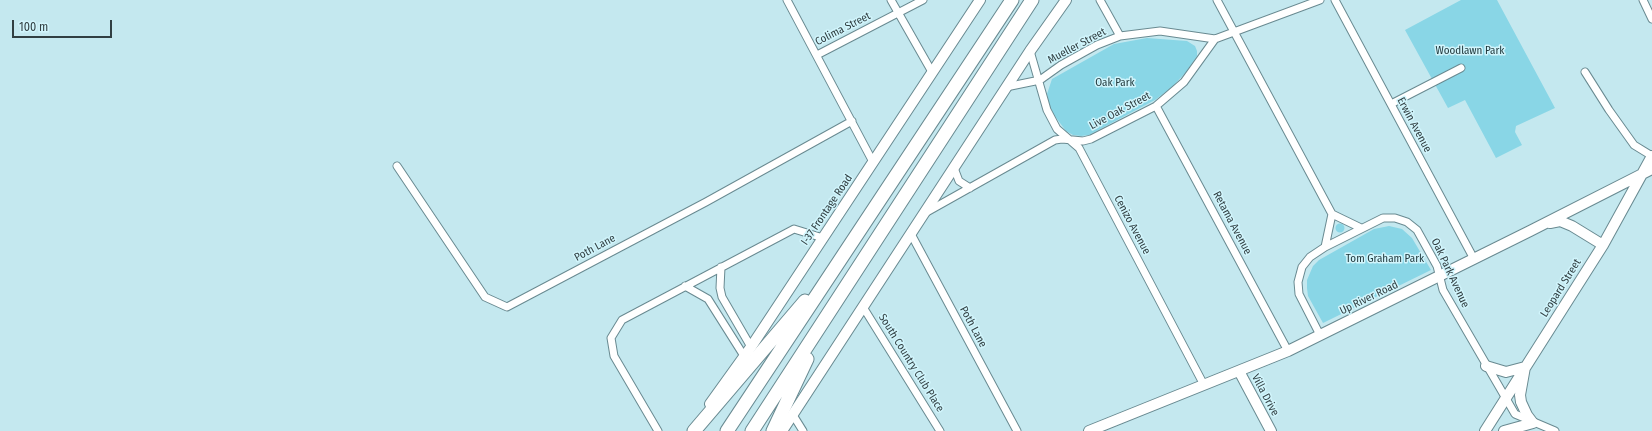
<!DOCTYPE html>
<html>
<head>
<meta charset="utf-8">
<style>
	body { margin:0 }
	#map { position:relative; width:1652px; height:431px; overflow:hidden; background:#c4e8ef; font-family:"Fira Sans Condensed",sans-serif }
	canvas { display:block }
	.scale { position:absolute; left:12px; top:20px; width:100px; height:18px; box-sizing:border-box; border:2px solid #313f42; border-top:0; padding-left:5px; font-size:12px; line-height:14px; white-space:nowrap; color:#313f42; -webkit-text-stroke:3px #d1f5fc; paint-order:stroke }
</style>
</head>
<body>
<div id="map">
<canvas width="1652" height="431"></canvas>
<div class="scale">100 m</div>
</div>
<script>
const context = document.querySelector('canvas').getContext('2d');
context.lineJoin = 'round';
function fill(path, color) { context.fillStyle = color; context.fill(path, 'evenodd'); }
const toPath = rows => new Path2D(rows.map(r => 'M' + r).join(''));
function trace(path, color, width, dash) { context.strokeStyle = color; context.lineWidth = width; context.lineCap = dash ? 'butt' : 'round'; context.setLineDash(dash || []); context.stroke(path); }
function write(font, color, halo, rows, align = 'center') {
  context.font = font + ' "Fira Sans Condensed",sans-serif'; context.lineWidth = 3; context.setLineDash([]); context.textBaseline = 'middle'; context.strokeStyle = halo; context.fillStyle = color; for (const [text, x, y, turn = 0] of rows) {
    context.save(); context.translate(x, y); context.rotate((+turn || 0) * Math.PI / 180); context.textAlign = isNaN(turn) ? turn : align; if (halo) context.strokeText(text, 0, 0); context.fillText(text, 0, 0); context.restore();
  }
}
fill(toPath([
	[1461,0,1497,0,1555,108,1516,126,1515,132,1522,145,1496,158,1465,100,1448,108,1405,30],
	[1147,38,1187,41,1195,46,1197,51,1197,56,1186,72,1172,87,1155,100,1089,135,1081,136,1073,135,1066,131,1054,115,1049,104,1047,94,1052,79,1114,44],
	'1335.5 228a4.5 4.5 0 1 1 9 0a4.5 4.5 0 1 1-9 0Z',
	[1389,226,1402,229,1412,238,1431,270,1323,323,1308,296,1307,288,1307,280,1313,266,1319,260,1374,229]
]), '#89d6e6');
const street = toPath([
	[787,0,873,162],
	[891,0,932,72],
	[1100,0,1120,36],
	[1217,0,1332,214,1325,247],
	[1335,0,1474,259],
	[1643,0,1652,19],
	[1030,51,1047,110,1057,129,1079,148,1204,385],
	[817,55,923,0],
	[1585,72,1609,110,1634,145,1652,156],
	[1006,87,1040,80,1061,65,1097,45,1120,36,1160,31,1215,39,1320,0],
	[1391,104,1461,68],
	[1156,106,1288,351],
	[397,166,485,297,507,307,706,202,852,121],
	[954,168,959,181,970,188],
	[925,213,1055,140,1062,139,1083,141,1091,139,1156,106,1184,82,1215,39],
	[1332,214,1361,228],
	[911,234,1017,431],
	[721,267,720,288,722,297,751,347],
	[685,286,708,299,744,356],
	[863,307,940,431],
	[1320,335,1299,294,1298,282,1302,267,1310,257,1325,247,1383,218,1395,218,1407,222,1417,230,1437,266,1443,290,1515,414,1555,431],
	[793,415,803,431],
	[658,431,614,356,611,338,622,320,794,229,823,238]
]);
const secondary = toPath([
	[1550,223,1560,221,1572,226,1603,245],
	[1486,366,1506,372,1525,367,1520,395,1521,402,1527,415,1533,423,1504,431],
	[1239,371,1271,431],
	[710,404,751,347,980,0],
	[782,431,1030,51,1066,0],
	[1089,431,1288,351,1530,231,1652,169],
	[1485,431,1603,245,1652,156]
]);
const highway = toPath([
	[694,431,805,301],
	[727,431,1012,0],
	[752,431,1032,0],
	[773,431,807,359]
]);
trace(street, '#698a91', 9);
trace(secondary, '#698a91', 12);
trace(highway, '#698a91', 15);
trace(street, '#fff', 7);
trace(secondary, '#fff', 10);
trace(highway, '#fff', 13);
write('11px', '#313f42', '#d1f5fc', [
	["Colima Street",843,29,-27],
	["Mueller Street",1077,46,-28],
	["Live Oak Street",1120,111,-28],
	["Erwin Avenue",1414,125,62],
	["I-37 Frontage Road",827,210,-56],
	["Retama Avenue",1232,223,62],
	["Cenizo Avenue",1132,225,62],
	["Poth Lane",595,248,-28],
	["Oak Park Avenue",1450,273,65],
	["Leopard Street",1561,288,-58],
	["Up River Road",1369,298,-26],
	["Poth Lane",973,327,62],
	["South Country Club Place",911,363,58],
	["Villa Drive",1265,395,62]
]);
write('11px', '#1e363a', '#d1f5fc', [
	["Woodlawn Park",1470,51],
	["Oak Park",1115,83],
	["Tom Graham Park",1385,259]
]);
</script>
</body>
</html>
